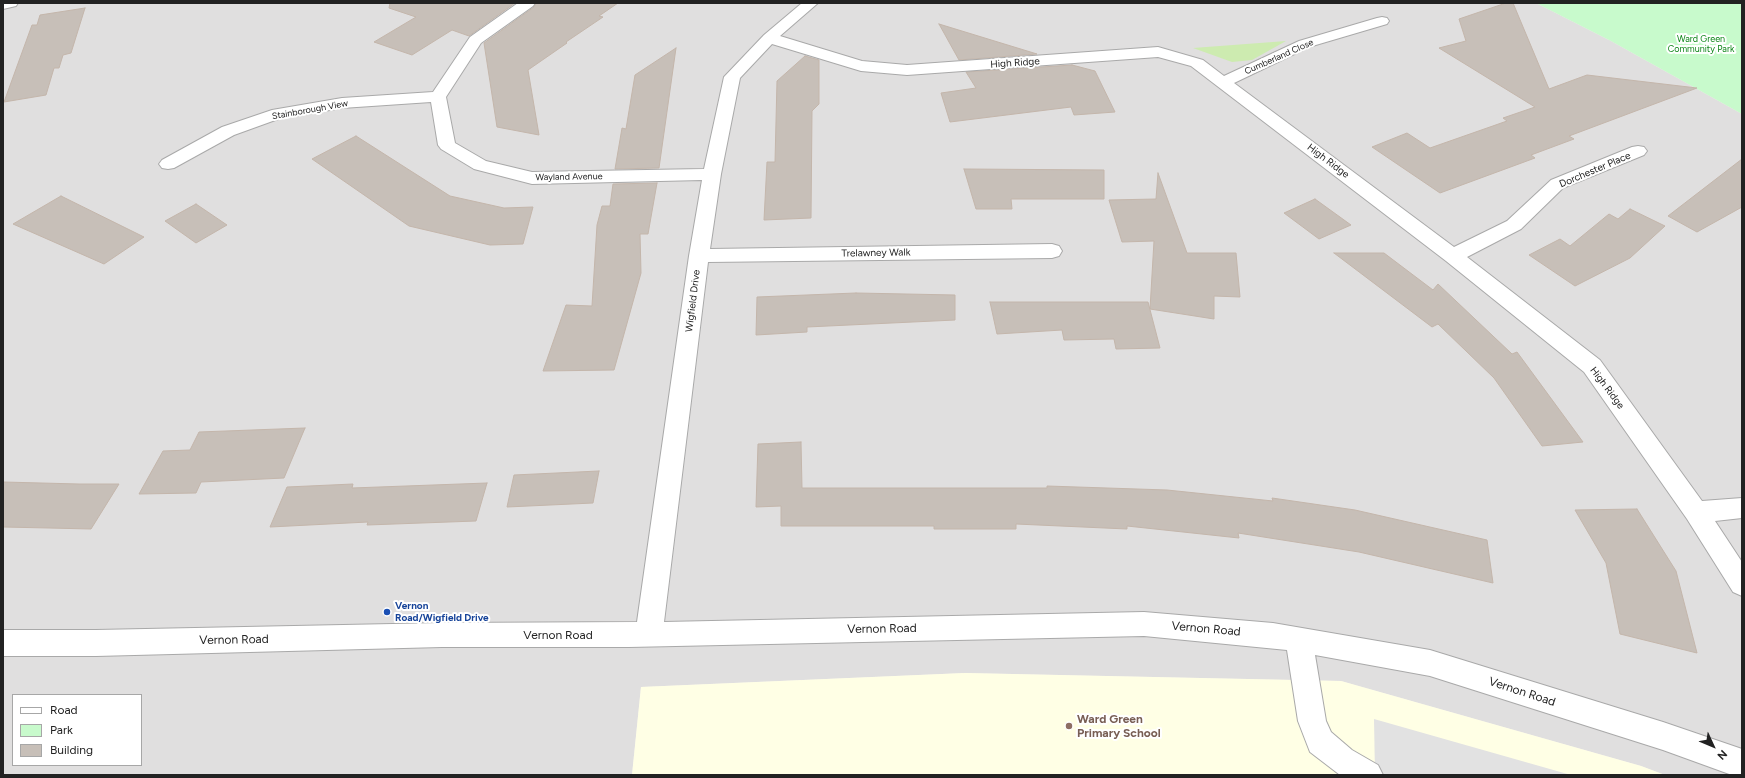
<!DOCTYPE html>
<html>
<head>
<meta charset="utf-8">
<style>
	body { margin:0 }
	#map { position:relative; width:1745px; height:778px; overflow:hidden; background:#f2efe9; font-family:Figtree,sans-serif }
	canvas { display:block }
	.frame { position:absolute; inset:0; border:4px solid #222; pointer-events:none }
	.legend { position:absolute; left:12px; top:694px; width:130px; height:72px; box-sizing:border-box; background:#fff; border:1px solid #a7a7a7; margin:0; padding:5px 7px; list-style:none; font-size:12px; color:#222 }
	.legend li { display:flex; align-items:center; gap:8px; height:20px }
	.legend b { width:20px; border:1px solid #a7a7a7 }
	.north { position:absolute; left:1693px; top:726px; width:40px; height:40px; -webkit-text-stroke:3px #fff; paint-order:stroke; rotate:134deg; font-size:11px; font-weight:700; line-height:16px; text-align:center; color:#222 }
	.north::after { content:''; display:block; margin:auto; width:14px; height:18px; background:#222; clip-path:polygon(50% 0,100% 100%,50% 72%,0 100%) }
</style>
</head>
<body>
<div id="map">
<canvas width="1745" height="778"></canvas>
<div class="frame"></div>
<ul class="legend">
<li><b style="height:5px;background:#fff"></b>Road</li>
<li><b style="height:11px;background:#c8facc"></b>Park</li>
<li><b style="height:11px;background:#c7bfb8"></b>Building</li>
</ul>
<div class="north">N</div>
</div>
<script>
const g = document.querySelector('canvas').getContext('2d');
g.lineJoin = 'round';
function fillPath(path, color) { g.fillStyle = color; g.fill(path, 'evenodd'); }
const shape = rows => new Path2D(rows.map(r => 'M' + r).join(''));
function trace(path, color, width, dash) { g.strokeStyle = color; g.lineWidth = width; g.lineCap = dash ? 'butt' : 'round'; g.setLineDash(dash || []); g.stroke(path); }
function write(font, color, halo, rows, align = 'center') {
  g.font = font + ' Figtree,sans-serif'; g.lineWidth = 4; g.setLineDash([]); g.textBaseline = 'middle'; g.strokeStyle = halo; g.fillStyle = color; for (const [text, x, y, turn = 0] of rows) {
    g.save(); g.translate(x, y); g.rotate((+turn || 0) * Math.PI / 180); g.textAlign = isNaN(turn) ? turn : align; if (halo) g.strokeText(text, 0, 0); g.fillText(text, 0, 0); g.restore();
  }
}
const residential = shape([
	[3,3,1536,3,1611,41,1742,114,1742,775,1665,775,1641,766,1341,681,965,673,641,687,632,775,3,775],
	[13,695,141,695,141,765,13,765]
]);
const education = shape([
	[965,673,1341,681,1641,766,1665,775,632,775,641,687]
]);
const grass = shape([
	[1286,41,1252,60,1232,62,1193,48]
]);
const park = shape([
	[1536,3,1742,3,1742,114,1611,41]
]);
const parking = shape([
	[1374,719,1571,775,1375,775]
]);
const building = shape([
	[390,3,515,3,469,36,452,30,412,55,374,42,416,17,389,8,390,3],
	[536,3,618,3,599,16,603,17,566,42,567,43,528,70,539,135,497,127,484,43,534,7,536,3],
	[1506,3,1513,3,1549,89,1587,75,1697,88,1569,136,1574,139,1531,155,1535,158,1440,193,1372,147,1407,133,1430,148,1507,121,1503,118,1535,107,1439,48,1466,41,1459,19,1506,3],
	[85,8,71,53,63,55,59,68,54,68,46,95,4,102,32,25,37,25,40,15,85,8],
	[939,24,1037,54,959,60,939,24],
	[676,48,659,168,615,169,622,128,626,129,635,75,676,48],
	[805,56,819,60,819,104,812,111,811,218,764,220,767,162,775,162,777,81,805,56],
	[1072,65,1095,71,1115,112,1074,115,1071,107,950,122,941,93,976,88,966,72,1072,65],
	[356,136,450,196,504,208,533,207,523,244,490,245,409,226,312,159,356,136],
	[1742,159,1742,207,1697,232,1668,216,1742,159],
	[964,169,1104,170,1104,199,1011,199,1012,209,976,209,964,169],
	[1158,173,1187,253,1236,253,1240,297,1214,296,1214,319,1150,309,1154,241,1122,242,1109,200,1156,199,1158,173],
	[657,183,648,234,640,234,641,273,614,370,543,371,566,305,592,306,597,225,602,206,610,206,613,184,657,183],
	[61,196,144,237,104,264,13,224,61,196],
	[1315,199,1351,225,1319,239,1284,213,1315,199],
	[196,204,227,225,196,243,165,221,196,204],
	[1630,209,1665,226,1630,258,1575,286,1529,255,1560,239,1570,246,1609,214,1618,219,1630,209],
	[1334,253,1384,253,1433,290,1438,284,1512,354,1517,352,1583,442,1542,446,1494,378,1438,324,1432,327,1334,253],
	[856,293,955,295,955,320,807,327,807,332,756,335,757,297,856,293],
	[990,302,1148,302,1160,348,1116,349,1114,339,1064,340,1062,330,997,334,990,302],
	[305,428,284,478,201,482,196,493,139,494,163,451,190,450,199,432,305,428],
	[801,442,802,488,1047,488,1047,486,1167,490,1273,501,1272,498,1355,510,1487,540,1493,583,1359,552,1238,533,1239,538,1127,526,1127,529,1016,524,1016,529,934,529,934,526,781,526,781,506,756,507,758,444,801,442],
	[599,471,593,503,507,507,514,475,599,471],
	[3,482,79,484,119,484,91,529,49,528,3,527,3,482],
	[487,483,476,521,367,525,368,522,270,527,287,487,353,484,352,488,487,483],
	[1637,509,1676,571,1697,653,1620,634,1606,563,1575,510,1637,509]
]);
const minor = shape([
	[3,3,18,3,16,6,3,9,3,3],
	[518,3,535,3,533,6,481,43,446,97,455,143,486,161,532,172,704,169,724,77,764,35,802,3,818,3,780,36,862,61,907,65,1158,47,1203,60,1224,76,1299,41,1377,18,1382,17,1387,18,1389,21,1387,24,1309,47,1234,83,1454,247,1507,221,1551,180,1632,147,1638,146,1644,147,1647,151,1644,155,1563,188,1521,229,1467,257,1600,360,1702,501,1742,498,1742,518,1715,521,1742,562,1742,596,1733,592,1687,519,1584,372,1446,261,1191,66,1158,57,907,75,861,71,772,44,740,78,721,174,710,249,1052,244,1059,246,1062,251,1059,256,1052,258,708,262,664,622,1144,612,1273,623,1430,650,1663,722,1742,749,1742,775,1732,775,1663,750,1430,676,1315,655,1326,721,1331,732,1352,750,1378,765,1383,775,1340,775,1310,752,1298,721,1287,650,1144,636,629,647,442,647,96,656,3,656,3,630,96,630,442,623,637,622,689,256,702,180,532,184,474,169,441,149,438,145,431,102,342,108,281,118,234,135,174,168,168,169,162,168,159,164,162,160,222,127,272,110,342,98,433,92,470,37,518,3]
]);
const markers = [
	[387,612,4,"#1a4fb4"],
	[1069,726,4,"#8d6e63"]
];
const farParknames = [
	["Ward Green",1701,39],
	["Community Park",1701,49]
];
const farStreetnames = [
	["Cumberland Close",1279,57,-24],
	["Stainborough View",310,110,-10],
	["Wayland Avenue",569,177,-1]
];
const streetNames = [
	["High Ridge",1015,63,-4],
	["High Ridge",1328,161,37],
	["Dorchester Place",1595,170,-23],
	["Trelawney Walk",876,253,-1],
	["Wigfield Drive",693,301,-83],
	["High Ridge",1607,388,53]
];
const transitNames = [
	["Vernon",395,606],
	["Road/Wigfield Drive",395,618]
];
const nearStreetnames = [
	["Vernon Road",882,629,-1],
	["Vernon Road",1206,629,5],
	["Vernon Road",558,635],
	["Vernon Road",234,640,-1],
	["Vernon Road",1522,692,18]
];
const nearEducationnames = [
	["Ward Green",1077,719],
	["Primary School",1077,733]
];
fillPath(residential, '#e0dfdf');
fillPath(education, '#ffffe5');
fillPath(grass, '#cdebb0');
fillPath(park, '#c8facc');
fillPath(parking, '#e2e2e2');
fillPath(building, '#c7bfb8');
trace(building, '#c4b6ab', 1);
trace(minor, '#a9a9a9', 2);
fillPath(minor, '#fff');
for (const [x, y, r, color] of markers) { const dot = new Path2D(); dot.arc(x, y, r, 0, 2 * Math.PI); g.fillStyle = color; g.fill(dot); trace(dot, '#fff', 1.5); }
write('9px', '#0c8416', '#fff', farParknames);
write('9px', '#222', '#fff', farStreetnames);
write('10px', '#222', '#fff', streetNames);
write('bold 10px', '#164399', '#fff', transitNames, 'left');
write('12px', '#222', '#fff', nearStreetnames);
write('bold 12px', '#785e54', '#fff', nearEducationnames, 'left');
</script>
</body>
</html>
